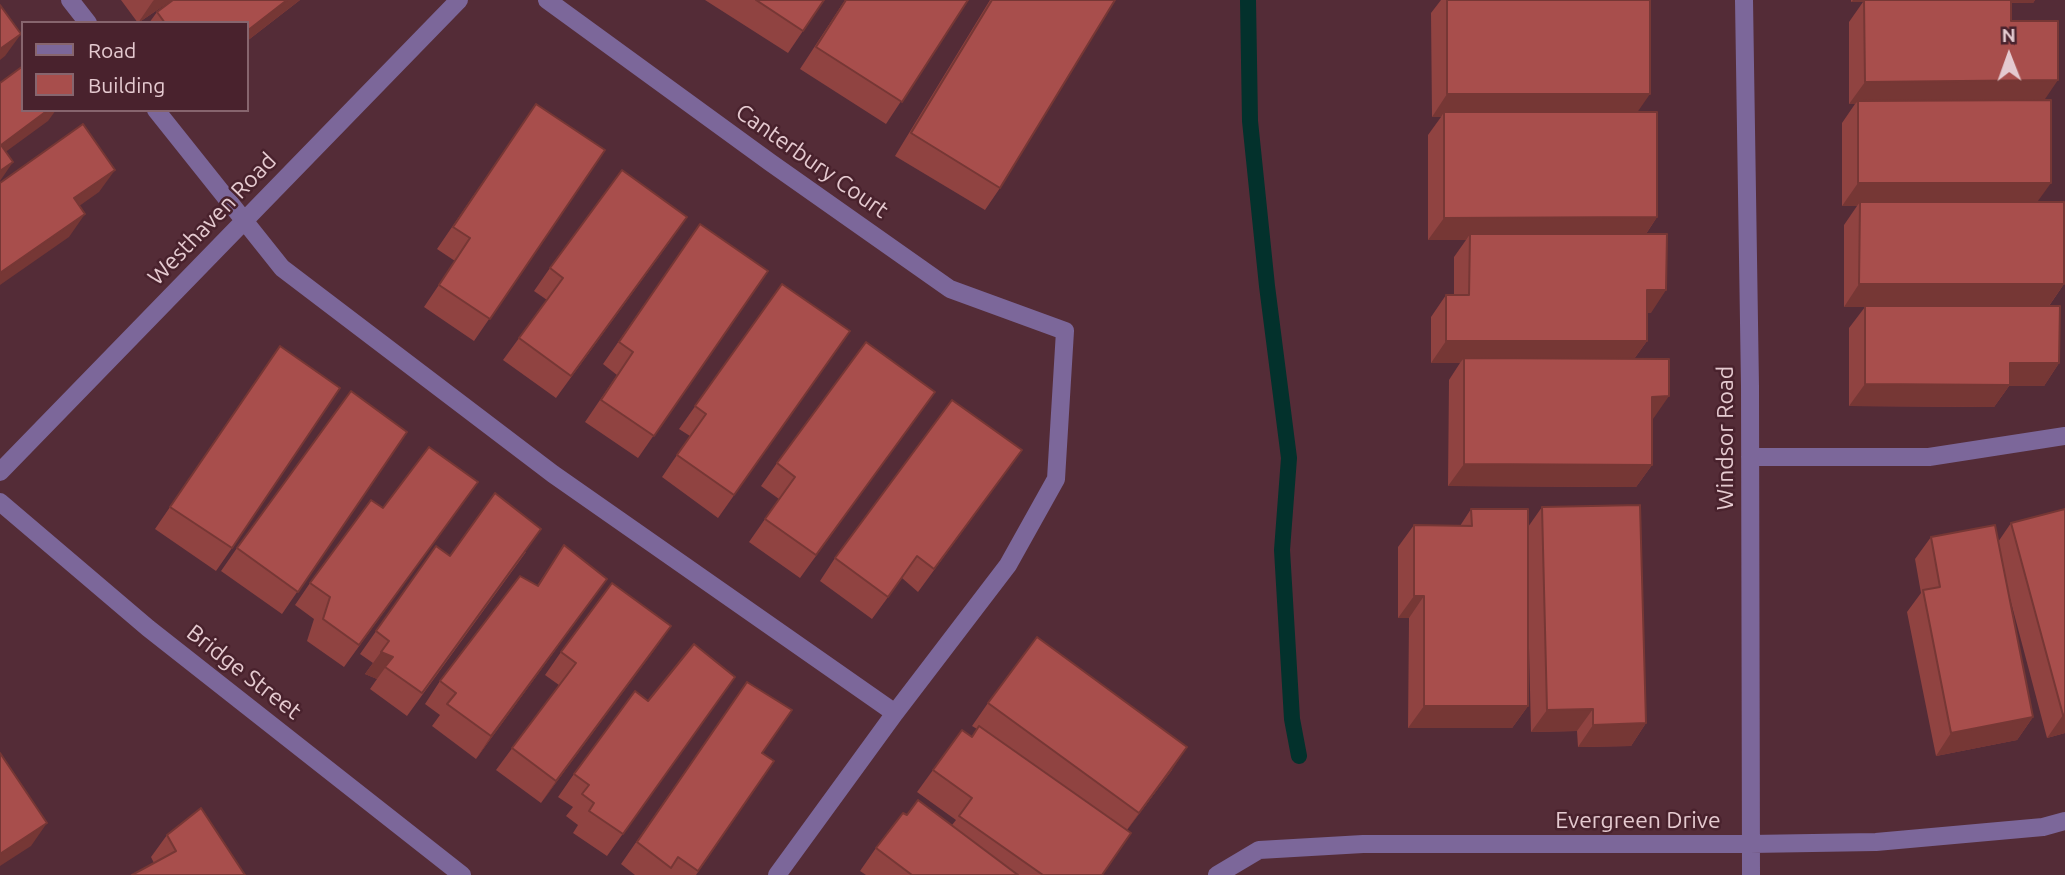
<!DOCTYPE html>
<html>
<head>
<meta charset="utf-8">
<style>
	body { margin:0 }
	#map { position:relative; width:2065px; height:875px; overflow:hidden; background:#542c37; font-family:Ubuntu,sans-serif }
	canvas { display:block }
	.legend { position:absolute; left:21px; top:21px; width:228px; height:91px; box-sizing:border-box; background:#49222d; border:2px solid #87656e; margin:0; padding:9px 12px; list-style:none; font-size:21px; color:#e5cad0 }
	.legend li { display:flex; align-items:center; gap:14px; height:35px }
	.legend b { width:35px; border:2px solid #87656e }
	.north { position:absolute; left:1974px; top:21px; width:70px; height:70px; -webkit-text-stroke:5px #49222d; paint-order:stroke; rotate:359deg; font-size:19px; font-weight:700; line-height:28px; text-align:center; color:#e5cad0 }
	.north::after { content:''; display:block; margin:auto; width:24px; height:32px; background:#e5cad0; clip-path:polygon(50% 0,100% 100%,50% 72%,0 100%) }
</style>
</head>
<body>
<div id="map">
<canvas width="2065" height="875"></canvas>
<ul class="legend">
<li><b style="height:9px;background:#7c679a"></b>Road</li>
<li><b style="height:19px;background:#a84e4c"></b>Building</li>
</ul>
<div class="north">N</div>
</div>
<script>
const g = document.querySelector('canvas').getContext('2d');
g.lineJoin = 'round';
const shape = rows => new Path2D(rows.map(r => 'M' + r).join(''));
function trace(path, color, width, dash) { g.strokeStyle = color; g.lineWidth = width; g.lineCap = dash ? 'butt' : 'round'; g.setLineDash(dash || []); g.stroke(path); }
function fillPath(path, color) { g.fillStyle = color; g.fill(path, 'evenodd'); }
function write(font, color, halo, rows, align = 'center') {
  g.font = font + ' Ubuntu,sans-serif'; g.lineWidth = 5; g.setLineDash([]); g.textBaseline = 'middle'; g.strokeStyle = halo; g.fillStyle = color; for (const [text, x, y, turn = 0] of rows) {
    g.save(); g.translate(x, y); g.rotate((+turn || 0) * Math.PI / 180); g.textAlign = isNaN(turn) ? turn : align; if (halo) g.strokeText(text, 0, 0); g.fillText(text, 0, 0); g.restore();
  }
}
const stream = shape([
	[1248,0,1250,121,1267,286,1289,458,1282,550,1292,719,1299,756]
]);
const minor = shape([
	[70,0,88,23],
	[547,0,771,163,950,289,1065,331,1056,479,1008,565,895,713,777,875],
	[1744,0,1750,386,1751,875],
	[156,110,282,268,553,474,895,713],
	[1750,457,1929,457,2065,436],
	[0,472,459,0],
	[0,502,148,628,462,875],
	[1217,875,1259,850,1363,844,1750,844,1876,842,2043,827,2065,821]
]);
const wall = shape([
	[121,0,172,0,138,23],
	[300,0,247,41,247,23,149,23,157,12],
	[705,0,824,0,788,53],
	[845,0,968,0,886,124,800,69],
	[990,0,1115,0,1000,188,985,210,895,156],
	[1441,0,1650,0,1637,112,1657,217,1646,234,1651,313,1647,313,1647,341,1634,359,1653,419,1652,419,1652,465,1636,487,1448,486,1449,380,1460,363,1431,363,1431,317,1446,295,1454,295,1454,257,1466,240,1428,240,1428,135,1441,117,1432,117,1431,13],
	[1851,0,2035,0,2033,3,2011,3,2011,21,2044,100,2037,202,2064,284,2049,306,2059,363,2044,386,2009,386,1994,407,1849,406,1849,328,1865,307,1844,307,1844,225,1857,206,1842,206,1842,123,1855,104,1849,104,1849,22,1863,2,1851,2],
	[536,104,605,150,474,341,424,307,455,261,437,249],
	[700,224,768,271,638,458,585,422,617,375,603,364],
	[671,240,556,398,503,360,547,300,534,291,550,268],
	[782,284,850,331,718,518,662,477,690,436,679,429],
	[280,346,232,548,216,571,155,529],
	[935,392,800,578,749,542,779,499,761,486,777,463],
	[407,432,282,614,221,571,237,548],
	[1006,472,918,592,902,578,872,619,820,581,835,558],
	[478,482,344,667,307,641,314,619,295,605,310,583,383,508],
	[1542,507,1646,723,1631,746,1578,747,1577,731,1531,732,1528,606,1528,706,1512,728,1408,728,1409,618,1398,618,1398,547,1414,525,1460,526,1471,509,1528,527],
	[2065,509,2065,733,2047,738,2008,591,2033,717,2017,740,1936,756,1907,612,1921,593,1915,559,1931,537,1998,542,2011,523],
	[564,545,591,601,476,759,432,726,440,715,425,704,440,681,537,586],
	[436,546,450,556,526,552,407,716,370,689,377,679,365,674,373,663,360,654],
	[671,626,541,803,496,770,559,685,545,675,561,652],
	[735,677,607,856,573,833,578,825,566,816,573,807,558,797,574,774,648,701],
	[747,682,762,753,774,761,696,875,635,875,621,864],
	[988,703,1172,770,1127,830,1102,875,866,875,860,871,876,848,907,815,952,825,956,820,917,792,962,730,972,737,977,729,972,726],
	[167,835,245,875,154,863,151,857]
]);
const shadedWall = shape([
	[154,0,172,0,138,23,153,1],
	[287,0,300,0,247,41,247,31],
	[1853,0,1864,0,1863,2,1851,2],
	[1864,0,2035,0,2033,3,1864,2],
	[21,34,5,56,0,60,0,49],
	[2058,80,2043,102,1858,101,1855,104,1849,104,1865,82],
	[1447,94,1650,94,1634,117,1444,112,1441,117,1432,117],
	[48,110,56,110,48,121,0,156,1,145],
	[13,162,0,181,0,171],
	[115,170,99,192,58,221,74,198],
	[1858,183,2051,183,2035,205,1860,202,1857,206,1842,206],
	[85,214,69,237,0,285,0,273],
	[1657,217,1642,240,1470,234,1466,240,1428,240,1444,218],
	[1859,284,2064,284,2048,307,1844,307],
	[1647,290,1666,290,1651,313,1631,313],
	[1446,341,1647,341,1631,363,1464,358,1460,363,1431,363],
	[2010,363,2059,363,2044,386,2009,386,1994,407,1849,406,1865,384],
	[1669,396,1653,419,1636,419,1652,397],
	[1464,464,1652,465,1636,487,1448,486],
	[607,579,591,601,476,759,491,736],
	[1414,596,1424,596,1409,618,1398,618],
	[671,626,656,648,541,803,556,781],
	[381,652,393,657,377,679,365,674],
	[1424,706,1528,706,1512,728,1408,728],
	[1593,709,1577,731,1531,732,1547,710],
	[2065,714,2065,733,2047,738,2063,715],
	[2033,717,2017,740,1936,756,1951,733],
	[1646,723,1631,746,1578,747,1593,725],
	[1187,747,1172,770,1123,835],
	[47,823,31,846,0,866,0,854]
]);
const building = shape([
	[173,0,287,0,247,31,247,23,165,23,157,12,173,0],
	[756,0,824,0,803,31,756,0],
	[846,0,968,0,902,102,816,47,846,0],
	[992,0,1115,0,1000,188,911,133,992,0],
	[1447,0,1650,0,1650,94,1447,94,1447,0],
	[1864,0,2011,0,2011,21,2058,21,2058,80,1865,82,1864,0],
	[0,5,21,34,0,49,0,5],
	[23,66,23,110,48,110,1,145,13,162,0,171,0,83,23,66],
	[2051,100,2051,183,1858,183,1858,101,2051,100],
	[536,104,605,150,490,319,439,285,470,238,453,227,536,104],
	[1444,112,1657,112,1657,217,1444,218,1444,112],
	[83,124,115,170,74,198,85,214,0,273,0,183,83,124],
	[622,170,687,217,571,376,519,338,563,278,550,268,622,170],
	[1860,202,2064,202,2064,284,1859,284,1860,202],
	[700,224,768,271,654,436,601,400,633,352,619,342,700,224],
	[1470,234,1667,234,1666,290,1647,290,1647,341,1446,341,1446,295,1469,295,1470,234],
	[782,284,850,331,734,495,677,455,706,414,695,406,782,284],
	[1865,306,2060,306,2059,363,2010,363,2010,385,1865,384,1865,306],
	[866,342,935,392,816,555,765,519,795,477,777,463,866,342],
	[280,346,340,388,232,548,170,507,280,346],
	[1464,358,1669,359,1669,396,1652,397,1652,465,1464,464,1464,358],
	[351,391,407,432,298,592,237,548,351,391],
	[952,400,1022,450,934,569,917,556,888,597,835,558,952,400],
	[429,447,478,482,359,645,323,619,330,597,310,583,371,500,383,508,429,447],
	[495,493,541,529,422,693,385,667,393,657,381,652,389,641,376,631,436,546,450,556,495,493],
	[1640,505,1646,723,1593,725,1593,709,1547,710,1542,507,1640,505],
	[1471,509,1528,509,1528,706,1424,706,1424,596,1414,596,1414,525,1472,526,1471,509],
	[2065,509,2065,714,2063,715,2011,523,2065,509],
	[1995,525,2033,717,1951,733,1923,590,1940,587,1931,537,1995,525],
	[564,545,607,579,491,736,447,704,456,693,440,681,520,576,538,586,564,545],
	[612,583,671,626,556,781,512,748,576,663,561,652,612,583],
	[1037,637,1187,747,1139,813,988,703,1037,637],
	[694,644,735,677,623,834,589,811,594,803,582,794,589,785,574,774,635,691,648,701,694,644],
	[747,682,792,710,762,753,774,761,698,871,678,857,671,868,637,842,747,682],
	[979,726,1131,833,1102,875,1043,875,959,816,972,798,933,770,962,730,972,737,979,726],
	[0,753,47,823,0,854,0,753],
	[918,800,1018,875,912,875,876,848,903,813,907,815,918,800],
	[201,808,245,875,132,875,176,851,167,835,201,808]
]);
const streetNames = [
	["Canterbury Court",812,161,35],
	["Westhaven Road",212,219,-46],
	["Windsor Road",1725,438,-90],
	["Bridge Street",244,672,38],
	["Evergreen Drive",1638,820]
];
trace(stream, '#03312c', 16);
trace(minor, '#7c679a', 18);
fillPath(wall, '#904341');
fillPath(shadedWall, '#763735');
fillPath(building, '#a84e4c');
trace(building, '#763735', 2);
write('23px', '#e5cad0', '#49222d', streetNames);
</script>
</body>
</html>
